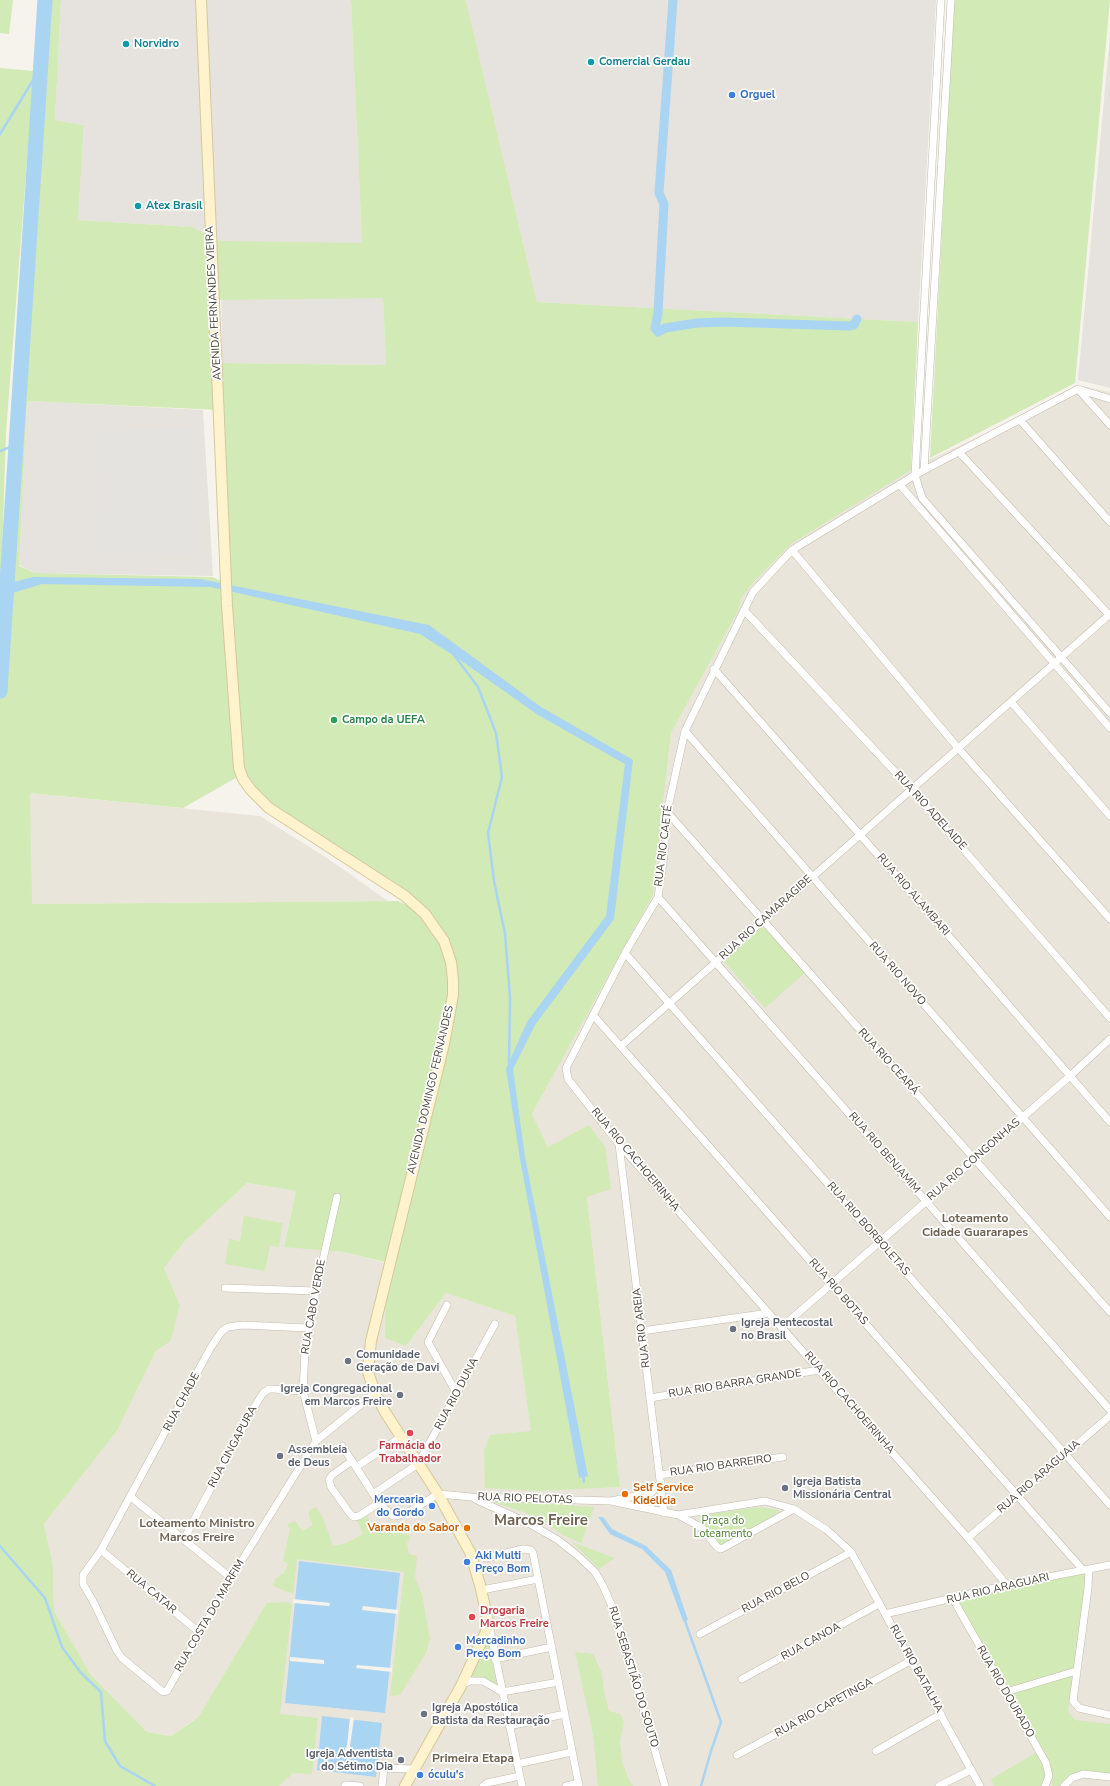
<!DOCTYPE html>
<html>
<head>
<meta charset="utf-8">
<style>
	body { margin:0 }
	canvas { display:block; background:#f6f3ec }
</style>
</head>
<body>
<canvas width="1110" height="1786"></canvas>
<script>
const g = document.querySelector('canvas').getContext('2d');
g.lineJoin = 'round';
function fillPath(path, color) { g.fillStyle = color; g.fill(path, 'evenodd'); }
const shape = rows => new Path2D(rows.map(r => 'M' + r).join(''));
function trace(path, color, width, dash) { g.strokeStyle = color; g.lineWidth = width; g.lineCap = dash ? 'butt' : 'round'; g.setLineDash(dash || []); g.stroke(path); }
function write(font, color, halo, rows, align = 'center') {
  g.font = font + ' "Nunito Sans",sans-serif'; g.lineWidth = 3.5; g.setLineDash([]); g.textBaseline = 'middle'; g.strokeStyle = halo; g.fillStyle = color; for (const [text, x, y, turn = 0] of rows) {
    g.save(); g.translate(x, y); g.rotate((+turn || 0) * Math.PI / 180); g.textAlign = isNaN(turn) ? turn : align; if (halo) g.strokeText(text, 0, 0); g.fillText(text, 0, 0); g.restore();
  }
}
const residential = shape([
	[1077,385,1110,392,1110,1786,120,1786,194,1720,171,1736,147,1732,91,1675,54,1611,53,1565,44,1524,117,1431,156,1351,171,1341,180,1305,164,1268,185,1241,247,1183,296,1191,284,1246,343,1252,386,1263,406,1346,446,1293,515,1316,540,1490,620,1487,587,1197,589,1126,548,1147,532,1114,653,895,671,733,737,613,741,602,740,600,751,585,791,544,920,464,997,428],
	[30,793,260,816,327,858,388,901,31,904]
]);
const industrial = shape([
	[61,0,351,0,362,243,383,298,386,365,222,363,221,241,192,227,78,220,84,125,55,120],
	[466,0,936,0,918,322,537,302],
	[1110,36,1110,388,1078,380],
	[27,401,203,410,213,576,35,573,19,565]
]);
const green = shape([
	[0,0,13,0,9,34,0,33],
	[45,0,61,0,55,120,84,125,78,220,192,227,221,241,362,243,351,0,466,0,537,302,918,322,911,470,791,544,751,585,740,600,741,602,737,613,671,733,653,895,532,1114,548,1147,589,1125,605,1147,611,1189,587,1197,620,1487,540,1491,485,1488,484,1450,490,1435,531,1431,515,1316,446,1293,406,1346,385,1338,386,1278,389,1263,343,1252,284,1247,296,1191,247,1183,185,1241,164,1268,180,1305,171,1341,156,1351,117,1431,44,1524,53,1565,54,1611,91,1675,147,1732,171,1736,198,1718,267,1603,284,1602,292,1604,280,1714,318,1718,312,1774,293,1773,279,1786,0,1786,0,691],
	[383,298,386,365,217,363,214,300],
	[27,401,219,410,226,583,212,577,35,573,19,566],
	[241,775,269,808,423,913,398,901,32,904,30,793,183,808],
	[954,0,1110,0,1075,383,930,458],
	[0,68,34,71,6,432,0,616],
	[763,923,806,972,765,1008,722,959],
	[244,1216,283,1223,279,1247,259,1244,270,1246,265,1271,225,1264,229,1239,240,1241],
	[483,1499,594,1507,581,1543,563,1535,547,1523,521,1511],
	[316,1507,323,1518,333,1546,346,1543,363,1534,357,1520,368,1514,369,1524,411,1536,407,1543,409,1554,417,1556,415,1578,422,1594,430,1639,426,1653,400,1695,390,1696,404,1572,297,1559,293,1594,273,1586,275,1579,284,1573,288,1564,283,1561,290,1530,287,1524,295,1521,302,1531,313,1525,309,1517,309,1511],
	[759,1507,779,1510,779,1512,720,1547,718,1547,701,1523,702,1518,711,1514],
	[572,1542,580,1545,615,1558,599,1569],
	[1089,1569,1076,1671,1006,1692,953,1599],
	[487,1640,488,1641,498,1687,484,1677,473,1677,471,1676],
	[575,1652,593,1654,602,1673,604,1692,609,1711,620,1714,624,1722,620,1741,622,1760,628,1778,633,1786,598,1786,593,1734],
	[1073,1674,1068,1711,1075,1720,1110,1724,1110,1776,1069,1776,1062,1786,1052,1786,1052,1775,1045,1786,994,1786,991,1779,1039,1751,1009,1693]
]);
const parking = shape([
	[191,428,197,547,195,552,189,555,100,554,95,430]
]);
const water = shape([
	[33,577,200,579,429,625,541,707,633,760,614,919,535,1025,513,1069,525,1157,588,1476,579,1478,520,1159,506,1069,527,1022,606,916,625,764,538,715,456,657,420,634,211,587,42,584,6,595,6,584],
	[603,1517,612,1529,646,1546,671,1570,688,1620,683,1621,665,1572,642,1549,610,1534,598,1517],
	[299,1561,400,1573,385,1713,285,1703],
	[322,1716,382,1723,376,1777,317,1770]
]);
const pier = shape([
	[293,1599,330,1603,329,1606,293,1603],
	[363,1606,398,1610,398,1614,362,1610],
	[290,1657,324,1660,324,1664,290,1661],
	[357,1665,392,1668,392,1672,356,1668],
	[350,1717,354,1718,350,1746,351,1748,349,1752,346,1752,345,1748,347,1746]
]);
const stream = shape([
	[0,134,40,69],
	[0,451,15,445],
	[454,655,478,687,496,733,502,777,488,833,494,881,505,934,510,997,509,1063],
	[583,1475,584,1482],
	[0,1546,45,1598,62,1647,81,1673,101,1692,105,1741,120,1766,155,1786],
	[684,1618,721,1722,711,1751,701,1786]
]);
const canal = shape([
	[673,0,659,193,664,204,658,313,655,328,658,332,665,328,697,323,724,322,849,326,854,325,857,319]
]);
const river = shape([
	[0,691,45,0]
]);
const street = shape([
	[941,0,915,475,922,498,1110,713],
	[1078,389,1110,425],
	[1020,420,1110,522],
	[959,452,1110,616],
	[924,470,951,0],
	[900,485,1110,728],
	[792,550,958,748,1110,919],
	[744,610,911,789,1110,1018],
	[714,669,928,912,1110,1122],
	[1011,702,1110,816],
	[685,731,1110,1217],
	[667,812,1110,1312],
	[658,897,1110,1410],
	[625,953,1110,1505],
	[593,1015,1083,1570],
	[621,1046,1110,614],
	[619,1144,664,1513],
	[225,1288,316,1291],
	[447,1305,428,1342,457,1394],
	[782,1327,1070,1076,1110,1039],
	[308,1328,243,1325,228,1327,222,1331,211,1347,101,1550,83,1575,83,1584,93,1601,117,1651,122,1658,163,1692,167,1691,231,1578,316,1441,375,1393],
	[642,1331,769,1313],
	[650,1398,819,1370],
	[316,1441,303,1391,305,1351,316,1291,337,1197],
	[342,1446,352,1461],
	[356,1467,401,1437],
	[660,1475,783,1457],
	[373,1494,418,1464,495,1324],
	[131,1497,231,1578],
	[475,1499,530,1524,558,1540,577,1555,595,1572,603,1586,611,1604,624,1642,665,1786],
	[611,1501,678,1515,765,1501,794,1509,827,1530,851,1552,980,1786],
	[379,1503,359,1516,354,1517,351,1515,331,1487,329,1480,332,1475,352,1461,379,1503,393,1516,396,1516,409,1512,438,1494,472,1497,611,1501,651,1493,661,1482],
	[678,1515,697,1525,703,1529,717,1547,721,1549,794,1509],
	[968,1538,1110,1416],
	[184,1539,250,1414,263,1393,269,1389,273,1389,303,1391],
	[101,1550,200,1633],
	[486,1558,523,1549,531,1550,533,1553,579,1786],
	[1089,1569,1088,1588,1073,1701,1079,1708,1110,1715],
	[1007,1585,968,1538,619,1144,568,1079,566,1068,625,953,658,897,664,855,667,812,685,731,753,592,792,550,915,475,1078,389,1110,399],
	[482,1590,538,1579],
	[953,1599,1046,1763,1049,1776,1045,1786],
	[885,1614,1007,1585,1110,1565],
	[489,1625,522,1786],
	[700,1634,851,1552],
	[495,1659,552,1647],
	[742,1679,879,1604],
	[461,1686,465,1683,471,1681,483,1681,502,1692,559,1682],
	[1006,1692,1076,1671],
	[509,1726,565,1714],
	[876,1751,941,1714],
	[737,1755,912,1660],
	[517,1764,572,1752],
	[345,1786,347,1785,360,1786],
	[382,1786,384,1768,414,1769],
	[483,1786,487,1783,520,1776],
	[566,1786,579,1783],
	[939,1786,971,1770],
	[1064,1786,1072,1778,1083,1774,1110,1777]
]);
const secondary = shape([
	[201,0,227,606,239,768,243,779,251,790,269,808,405,896,425,914,444,941,451,962,453,980,453,995,444,1044,371,1341,368,1372,375,1393,385,1412,438,1494,470,1552,480,1585,489,1625,461,1686,405,1786]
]);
const markers = [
	[126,44,4,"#0f9aa8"],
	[591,62,4,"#0f9aa8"],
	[732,95,4,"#3f7fe0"],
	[138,206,4,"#0f9aa8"],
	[334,720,4,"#2e9e5b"],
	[733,1329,4,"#6b7280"],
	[348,1361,4,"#6b7280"],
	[400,1395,4,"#6b7280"],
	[410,1433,4,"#e0444e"],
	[280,1456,4,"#6b7280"],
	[785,1488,4,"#6b7280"],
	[625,1494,4,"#e8710a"],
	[432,1506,4,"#3f7fe0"],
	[467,1528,4,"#e8710a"],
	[467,1562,4,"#3f7fe0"],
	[472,1617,4,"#e0444e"],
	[458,1647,4,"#3f7fe0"],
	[424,1714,4,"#6b7280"],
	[401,1760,4,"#6b7280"],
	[420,1775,4,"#3f7fe0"]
];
const cultureNames = [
	["Norvidro",134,44],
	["Comercial Gerdau",599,62],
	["Atex Brasil",146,206]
];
const shopNames = [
	["Orguel",740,95],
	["Mercearia",424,1500,"right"],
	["do Gordo",424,1513,"right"],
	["Aki Multi",475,1556],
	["Preço Bom",475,1569],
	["Mercadinho",466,1641],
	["Preço Bom",466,1654],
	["óculu's",428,1775]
];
const streetNames = [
	["AVENIDA FERNANDES VIEIRA",214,303,-93],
	["RUA RIO ADELAIDE",930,811,48],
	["RUA RIO CAETÉ",664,846,-83],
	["RUA RIO ALAMBARI",913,895,49],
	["RUA RIO CAMARAGIBE",766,918,-42],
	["RUA RIO NOVO",897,974,49],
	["RUA RIO CEARÁ",888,1062,48],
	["AVENIDA DOMINGO FERNANDES",431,1090,-77],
	["RUA RIO BENJAMIM",884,1153,49],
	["RUA RIO CACHOEIRINHA",635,1160,50],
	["RUA RIO CONGONHAS",974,1160,-41],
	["RUA RIO BORBOLETAS",868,1229,49],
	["RUA RIO BOTAS",838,1292,49],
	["RUA CABO VERDE",314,1307,-80],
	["RUA RIO AREIA",642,1328,-97],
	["RUA RIO BARRA GRANDE",735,1384,-9],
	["RUA RIO DUNA",457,1394,-62],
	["RUA CHADE",182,1402,-62],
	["RUA RIO CACHOEIRINHA",849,1403,49],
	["RUA CINGAPURA",233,1447,-62],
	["RUA RIO BARREIRO",721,1466,-8],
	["RUA RIO ARAGUAIA",1039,1477,-41],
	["RUA RIO PELOTAS",525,1499,2],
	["RUA RIO ARAGUARI",998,1589,-13],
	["RUA CATAR",151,1592,40],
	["RUA RIO BELO",776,1593,-28],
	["RUA COSTA DO MARFIM",210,1616,-60],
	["RUA CANOA",811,1642,-29],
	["RUA RIO BATALHA",916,1669,61],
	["RUA SEBASTIÃO DO SOUTO",633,1677,73],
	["RUA RIO DOURADO",1005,1692,60],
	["RUA RIO CAPETINGA",824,1708,-29]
];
const leisureNames = [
	["Campo da UEFA",342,720]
];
const worshipNames = [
	["Igreja Pentecostal",741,1323],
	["no Brasil",741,1336],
	["Comunidade",356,1355],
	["Geração de Davi",356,1368],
	["Igreja Congregacional",392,1389,"right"],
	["em Marcos Freire",392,1402,"right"],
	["Assembleia",288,1450],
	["de Deus",288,1463],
	["Igreja Batista",793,1482],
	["Missionária Central",793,1495],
	["Igreja Apostólica",432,1708],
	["Batista da Restauração",432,1721],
	["Igreja Adventista",393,1754,"right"],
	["do Sétimo Dia",393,1767,"right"]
];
const healthNames = [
	["Farmácia do",410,1446],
	["Trabalhador",410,1459],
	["Drogaria",480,1611,"left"],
	["Marcos Freire",480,1624,"left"]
];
const foodNames = [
	["Self Service",633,1488],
	["Kidelicia",633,1501],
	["Varanda do Sabor",459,1528,"right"]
];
const parkNames = [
	["Praça do",723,1521],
	["Loteamento",723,1534]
];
const neighbourhoodNames = [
	["Loteamento",975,1219],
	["Cidade Guararapes",975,1233],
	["Loteamento Ministro",197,1524],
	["Marcos Freire",197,1538],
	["Primeira Etapa",473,1759]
];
const districtNames = [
	["Marcos Freire",541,1521]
];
fillPath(residential, '#eae5da');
fillPath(industrial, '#e6e2dd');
fillPath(green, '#d2eab5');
fillPath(parking, '#e5e3e0');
fillPath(water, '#a9d4f2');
fillPath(pier, '#f6f3ec');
trace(stream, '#a9d4f2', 2.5);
trace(canal, '#a9d4f2', 9);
trace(river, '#a9d4f2', 15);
trace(street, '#c2bbae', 8);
trace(secondary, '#d6c79b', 12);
trace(street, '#fff', 7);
trace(secondary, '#fff3cd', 10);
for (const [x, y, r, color] of markers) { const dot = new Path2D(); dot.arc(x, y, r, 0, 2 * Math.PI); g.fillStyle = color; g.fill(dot); trace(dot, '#fff', 1.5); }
write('bold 11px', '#0d838f', '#fff', cultureNames, 'left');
write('bold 11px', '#366cbe', '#fff', shopNames, 'left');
write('11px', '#4b4439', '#fff', streetNames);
write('bold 11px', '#27864d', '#fff', leisureNames, 'left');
write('bold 11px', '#5b616d', '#fff', worshipNames, 'left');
write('bold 11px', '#be3a42', '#fff', healthNames);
write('bold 11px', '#c56008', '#fff', foodNames, 'left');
write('11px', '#4a7f2a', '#fff', parkNames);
write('bold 12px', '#6e6250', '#fff', neighbourhoodNames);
write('bold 15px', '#6e6250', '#fff', districtNames);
</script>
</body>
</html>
